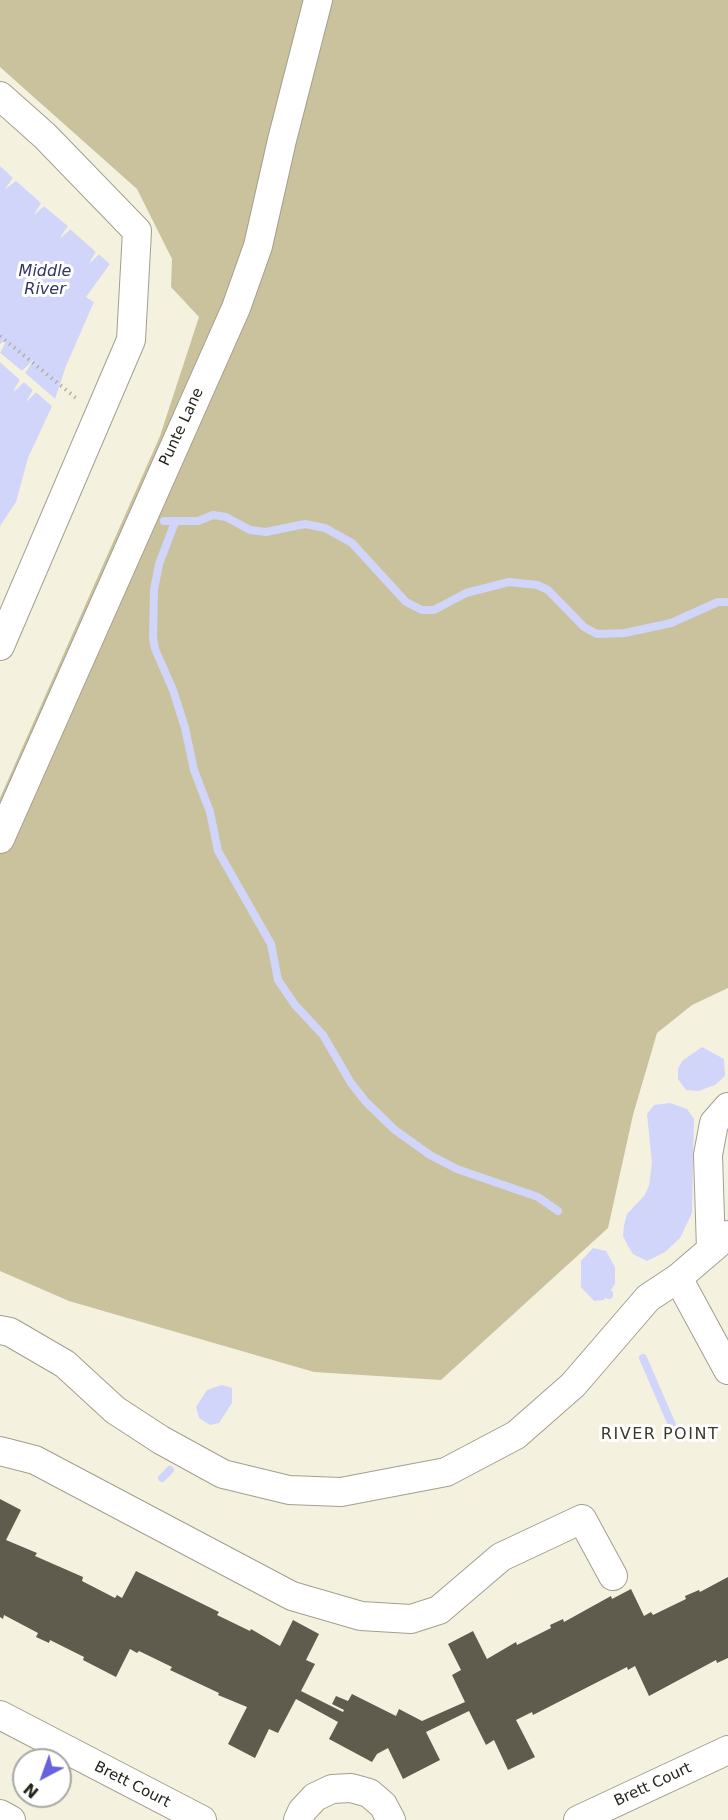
<!DOCTYPE html>
<html>
<head>
<meta charset="utf-8">
<style>
	body { margin:0 }
	#map { position:relative; width:728px; height:1820px; overflow:hidden; background:#f4f1df; font-family:"DejaVu Sans",sans-serif }
	canvas { display:block }
	.north { position:absolute; left:12px; top:1748px; width:60px; height:60px; box-sizing:border-box; background:#fff; border:2px solid #a7a7a4; border-radius:50%; rotate:221deg; font-size:16px; font-weight:700; line-height:24px; text-align:center; color:#24231c }
	.north::after { content:''; display:block; margin:auto; width:21px; height:27px; background:#6662db; clip-path:polygon(50% 0,100% 100%,50% 72%,0 100%) }
</style>
</head>
<body>
<div id="map">
<canvas width="728" height="1820"></canvas>
<div class="north">N</div>
</div>
<script>
const g = document.querySelector('canvas').getContext('2d');
g.lineJoin = 'round';
function fillPath(path, color) { g.fillStyle = color; g.fill(path, 'evenodd'); }
const shape = rows => new Path2D(rows.map(r => 'M' + r).join(''));
function trace(path, color, width, dash) { g.strokeStyle = color; g.lineWidth = width; g.lineCap = dash ? 'butt' : 'round'; g.setLineDash(dash || []); g.stroke(path); }
function write(font, color, halo, rows, align = 'center') {
  g.font = font + ' "DejaVu Sans",sans-serif'; g.lineWidth = 6; g.setLineDash([]); g.textBaseline = 'middle'; g.strokeStyle = halo; g.fillStyle = color; for (const [text, x, y, turn = 0] of rows) {
    g.save(); g.translate(x, y); g.rotate((+turn || 0) * Math.PI / 180); g.textAlign = isNaN(turn) ? turn : align; if (halo) g.strokeText(text, 0, 0); g.fillText(text, 0, 0); g.restore();
  }
}
const forest = shape([
	[0,0,728,0,728,988,692,1005,657,1033,633,1115,608,1228,441,1380,314,1372,69,1301,0,1271,0,798,160,436,199,317,171,287,172,259,137,189,0,67]
]);
const water = shape([
	[0,166,13,178,5,189,16,180,42,203,34,215,44,206,68,226,60,238,70,229,96,252,89,263,99,254,110,264,87,297,94,302,66,366,55,399,25,373,33,360,22,371,0,353,7,339,0,344],
	[0,362,21,380,14,392,24,382,33,390,27,401,36,392,52,406,28,458,16,502,0,526],
	[702,1047,724,1059,725,1076,715,1085,698,1091,686,1090,678,1079,678,1069,682,1061],
	[670,1103,687,1109,694,1119,692,1213,680,1238,665,1252,647,1261,633,1254,628,1246,623,1236,624,1225,627,1214,644,1196,649,1186,652,1163,647,1114,654,1105],
	[593,1248,606,1251,615,1267,615,1284,604,1300,594,1301,581,1287,581,1261],
	[222,1385,232,1388,232,1403,219,1423,210,1425,199,1418,196,1407,207,1390]
]);
const pier = shape([
	[0,163,113,262,91,297,95,300,94,302,86,297,110,264,99,254,89,264,96,252,71,229,60,238,68,226,44,206,34,215,41,203,16,181,5,189,13,178],
	[0,353,22,371,34,360,25,373,55,399,54,402,0,357],
	[0,359,53,403,52,406,36,392,26,402,33,390,24,382,13,391,20,380,0,362]
]);
const stream = shape([
	[164,521,198,521,213,515,226,517,250,530,266,532,305,524,325,528,352,543,406,602,422,610,434,610,466,593,509,582,537,585,548,590,584,627,597,634,625,633,671,623,718,602,728,602],
	[175,522,159,564,154,590,153,637,155,649,173,690,185,728,194,770,210,812,218,851,271,944,278,980,295,1005,323,1035,351,1083,366,1102,395,1130,430,1155,457,1169,538,1197,558,1211],
	[609,1294,609,1295],
	[643,1358,676,1434],
	[162,1478,170,1470]
]);
const building = shape([
	[0,1499,21,1510,6,1540,37,1553,35,1556,83,1577,82,1581,115,1598,117,1595,122,1598,136,1571,219,1612,217,1615,250,1631,251,1629,280,1646,293,1620,319,1634,306,1660,315,1664,301,1691,343,1712,344,1710,332,1704,336,1696,348,1701,352,1694,396,1716,399,1709,422,1721,465,1702,452,1675,461,1670,448,1644,473,1631,487,1659,516,1642,517,1645,551,1628,550,1625,563,1619,564,1622,611,1596,612,1599,631,1589,644,1616,651,1612,653,1615,686,1599,685,1596,699,1590,700,1592,728,1577,728,1658,717,1663,716,1660,649,1696,635,1666,628,1670,627,1667,533,1715,532,1712,516,1720,535,1757,508,1770,494,1740,486,1745,469,1711,426,1732,440,1760,403,1779,388,1748,377,1754,372,1762,329,1739,338,1722,296,1699,278,1733,269,1729,255,1758,228,1744,247,1707,218,1695,219,1693,170,1670,172,1667,139,1651,137,1653,130,1649,116,1677,83,1660,84,1657,50,1640,49,1643,36,1637,38,1633,4,1615,3,1619,0,1617]
]);
const path = shape([
	[0,336,76,398]
]);
const minor = shape([
	[0,96,45,136,137,231,131,340,0,646],
	[0,839,236,308,258,246,282,140,318,0],
	[711,1249,708,1155,714,1123,728,1107],
	[678,1278,728,1370],
	[0,1330,10,1332,65,1364,115,1410,161,1440,223,1474,289,1490,341,1492,446,1472,516,1435,573,1385,648,1298,678,1278,728,1235],
	[0,1451,35,1460,292,1596,361,1616,411,1619,439,1610,501,1557,582,1519,613,1576],
	[0,1715,202,1820],
	[0,1814,11,1820],
	[298,1820,302,1811,315,1797,332,1789,351,1788,369,1793,383,1805,391,1820],
	[578,1820,728,1750]
]);
const streetNames = [
	["Punte Lane",182,427,-65],
	["Brett Court",132,1785,27],
	["Brett Court",653,1785,-25]
];
const waterNames = [
	["Middle",45,272],
	["River",45,290]
];
const neighbourhoodNames = [
	["RIVER POINT",660,1435]
];
fillPath(forest, '#c9c29d');
fillPath(water, '#d1d5fa');
fillPath(pier, '#f4f1df');
trace(stream, '#d1d5fa', 8);
fillPath(building, '#5f5c4d');
trace(minor, '#a39f8f', 30);
trace(path, '#b3b0a2', 4, [1.5, 4.5]);
trace(minor, '#fff', 28);
write('15px', '#24231c', '#fff', streetNames);
write('italic 16px', '#343564', '#fff', waterNames);
g.letterSpacing = '1.5px';
write('16px', '#3b382a', '#fff', neighbourhoodNames);
g.letterSpacing = '0px';
</script>
</body>
</html>
